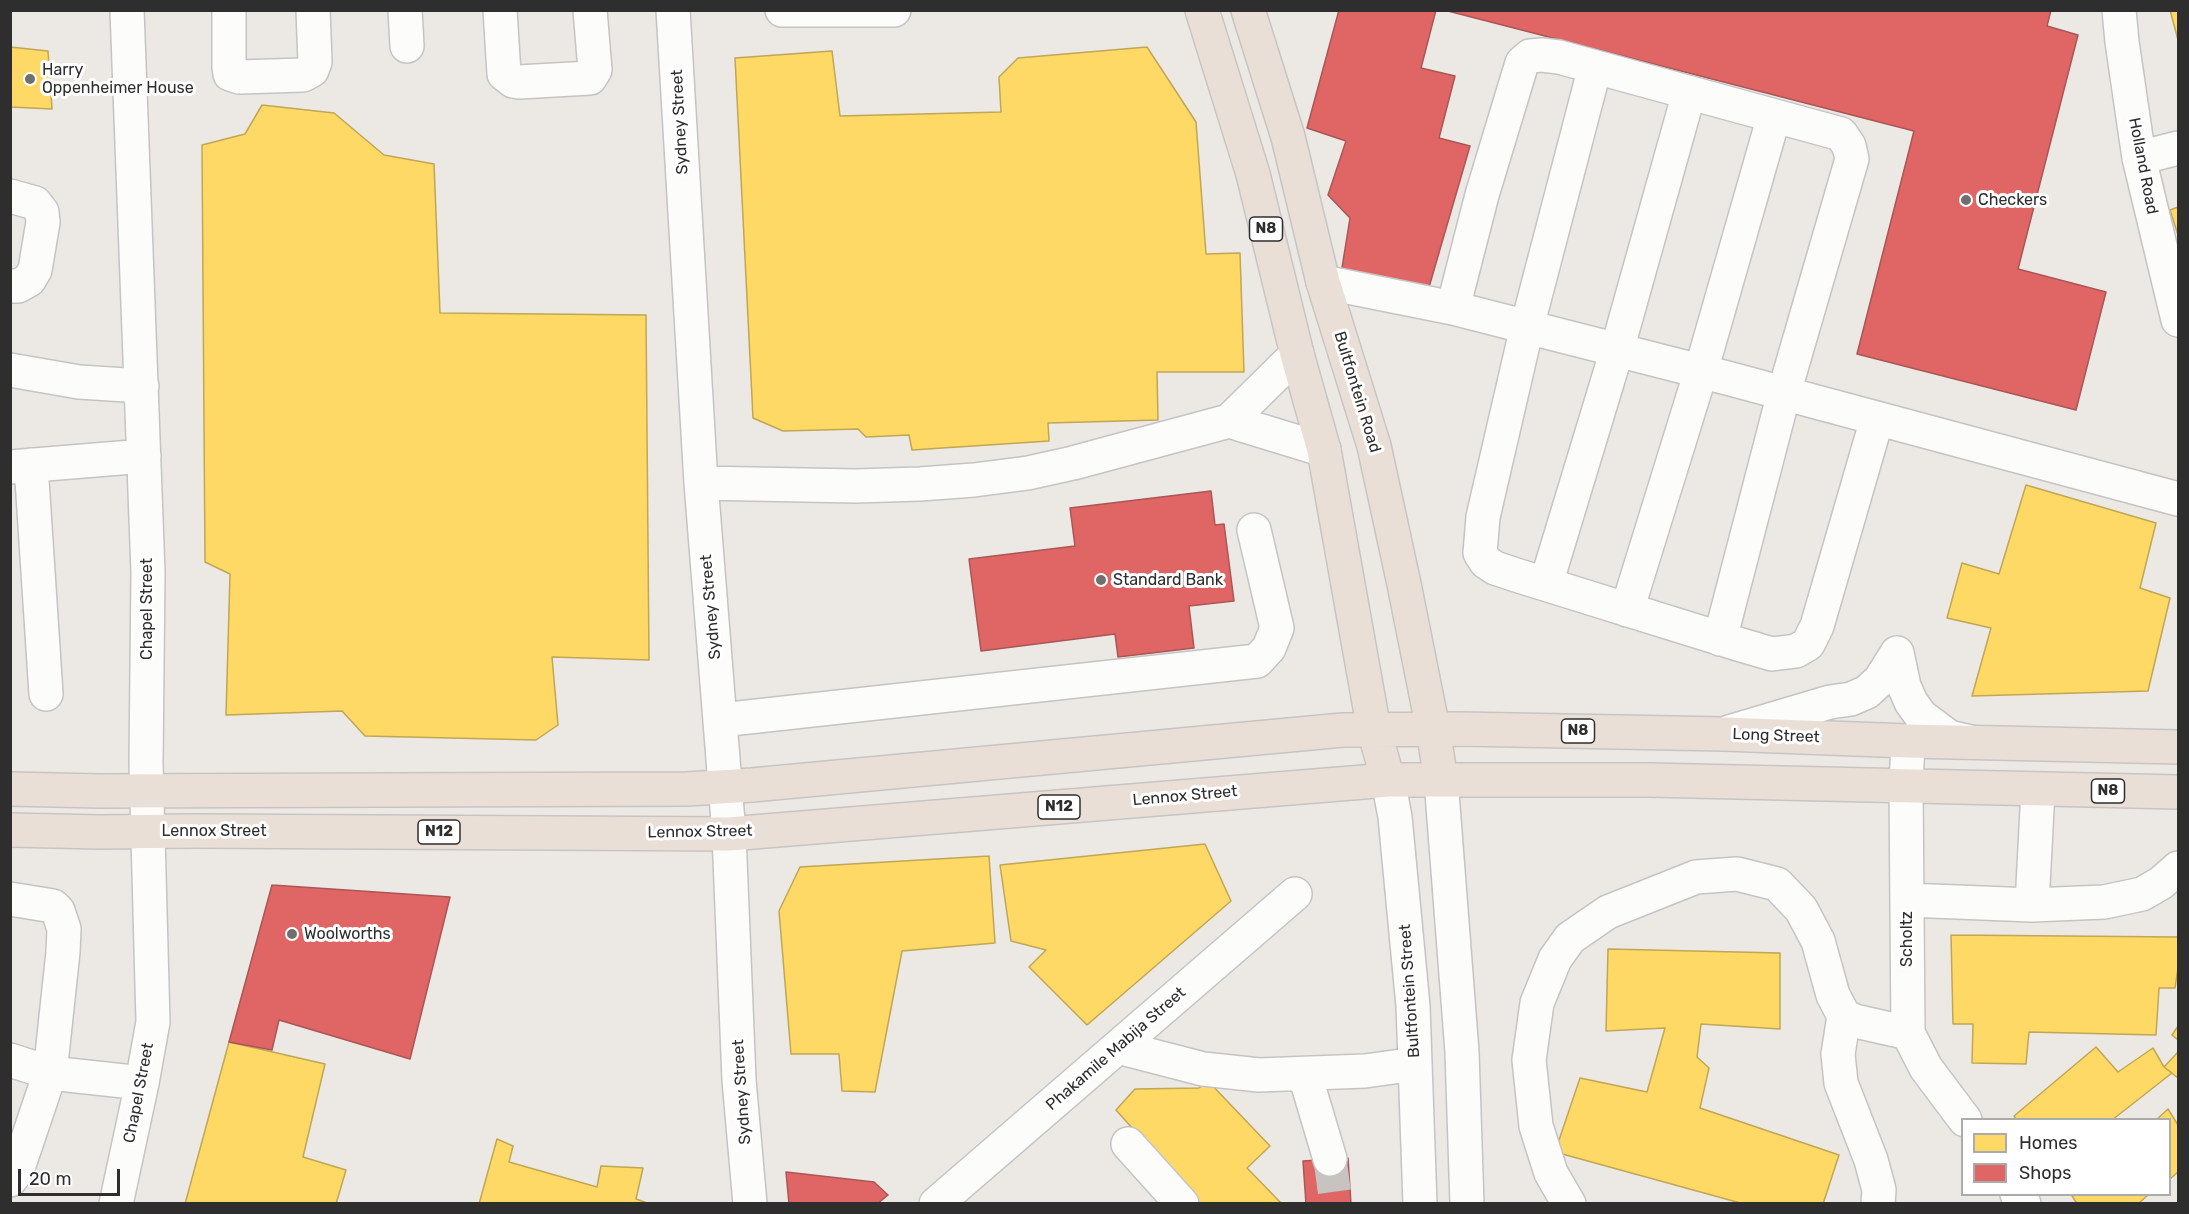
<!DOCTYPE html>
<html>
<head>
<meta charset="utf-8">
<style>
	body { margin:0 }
	#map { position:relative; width:2189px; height:1214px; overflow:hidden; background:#ece8e4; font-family:Rubik,sans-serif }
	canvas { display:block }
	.frame { position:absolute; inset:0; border:12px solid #2e2e2e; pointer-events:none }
	.legend { position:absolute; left:1961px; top:1118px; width:210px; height:78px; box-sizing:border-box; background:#fff; border:2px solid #ababab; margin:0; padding:8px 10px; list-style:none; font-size:18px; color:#2e2e2e }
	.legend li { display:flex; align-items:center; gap:12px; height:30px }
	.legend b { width:30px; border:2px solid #ababab }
	.scale { position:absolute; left:18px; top:1169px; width:102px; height:27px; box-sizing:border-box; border:3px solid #2e2e2e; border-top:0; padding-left:8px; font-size:18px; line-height:21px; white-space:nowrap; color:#2e2e2e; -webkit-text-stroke:4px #fff; paint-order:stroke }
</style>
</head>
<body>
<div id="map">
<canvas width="2189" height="1214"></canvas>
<div class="frame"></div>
<ul class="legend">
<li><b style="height:16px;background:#ffd966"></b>Homes</li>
<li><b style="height:16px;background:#e06666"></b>Shops</li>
</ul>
<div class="scale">20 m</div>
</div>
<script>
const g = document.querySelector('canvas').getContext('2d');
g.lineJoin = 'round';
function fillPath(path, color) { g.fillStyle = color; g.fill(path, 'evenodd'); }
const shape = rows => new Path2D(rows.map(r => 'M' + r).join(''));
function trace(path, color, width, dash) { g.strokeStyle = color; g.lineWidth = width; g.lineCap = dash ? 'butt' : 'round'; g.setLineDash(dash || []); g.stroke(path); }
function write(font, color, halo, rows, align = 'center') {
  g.font = font + ' Rubik,sans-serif'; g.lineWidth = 6; g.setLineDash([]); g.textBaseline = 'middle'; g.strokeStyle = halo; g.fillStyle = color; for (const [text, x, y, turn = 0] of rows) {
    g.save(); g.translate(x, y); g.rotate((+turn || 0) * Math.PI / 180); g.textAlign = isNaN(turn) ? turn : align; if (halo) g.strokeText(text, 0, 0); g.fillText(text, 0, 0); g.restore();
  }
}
const homes = shape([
	[2170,10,2178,10,2178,40,2170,10],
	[10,47,48,51,52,109,10,107,10,47],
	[1147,47,1196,122,1206,254,1240,253,1244,372,1157,372,1158,420,1048,423,1049,441,912,450,909,435,866,437,858,429,783,431,753,418,735,58,832,51,840,116,1001,112,999,77,1018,58,1147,47],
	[262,105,334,113,384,155,434,164,440,313,646,315,649,660,552,657,558,725,536,740,365,736,342,711,226,715,230,574,205,562,202,145,245,134,262,105],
	[2178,207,2178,235,2170,210,2178,207],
	[2026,485,2156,523,2140,588,2170,598,2148,691,1972,696,1991,628,1947,618,1962,563,1999,574,2026,485],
	[1205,844,1231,901,1087,1025,1029,967,1046,950,1011,941,1000,865,1205,844],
	[989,856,995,943,902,951,875,1092,842,1091,839,1054,791,1054,779,911,800,867,989,856],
	[1951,935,2177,937,2178,935,2178,968,2175,988,2159,988,2156,1035,2029,1032,2026,1064,1972,1063,1973,1024,1953,1024,1951,935],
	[1608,949,1780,953,1780,1029,1701,1024,1697,1057,1709,1068,1700,1108,1839,1155,1823,1204,1744,1204,1555,1152,1580,1078,1647,1092,1665,1028,1606,1031,1608,949],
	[2178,1026,2178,1040,2172,1035,2178,1026],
	[229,1042,325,1064,303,1157,346,1170,336,1204,185,1204,229,1042],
	[2096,1047,2118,1072,2153,1048,2164,1067,2172,1073,2112,1120,2017,1120,2014,1116,2096,1047],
	[2178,1052,2178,1078,2164,1067,2178,1052],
	[1208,1081,1270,1146,1247,1168,1282,1204,1200,1204,1116,1110,1135,1089,1199,1088,1208,1081],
	[2168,1109,2178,1125,2178,1172,2170,1179,2170,1120,2156,1120,2168,1109],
	[497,1139,513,1146,509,1162,597,1187,601,1166,643,1168,636,1199,650,1204,479,1204,497,1139],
	[2071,1194,2149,1194,2138,1204,2077,1204,2071,1194]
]);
const shops = shape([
	[1339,10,1436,10,1421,68,1455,76,1439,138,1470,146,1427,294,1341,274,1350,218,1328,195,1346,141,1307,128,1339,10],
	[1444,10,2051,10,2047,26,2078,35,2018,269,2106,292,2076,410,1857,354,1914,131,1444,10],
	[1211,491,1215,525,1224,524,1234,601,1189,606,1194,648,1118,657,1115,634,981,651,969,559,1075,546,1070,508,1211,491],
	[272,885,450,897,410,1059,279,1020,272,1050,229,1042,272,885],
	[1348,1158,1351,1204,1306,1204,1303,1161,1348,1158],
	[786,1172,874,1182,888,1195,877,1204,789,1204,786,1172]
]);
const minorTunnel = shape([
	[1330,1159,1336,1204]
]);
const minor = shape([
	[229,10,229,68,230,74,239,77,303,75,312,70,315,62,313,10],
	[405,10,407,46],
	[500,10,504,74,513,81,519,82,590,78,595,70,590,10],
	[673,10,701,483,729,834,739,1080,750,1204],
	[782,10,894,10],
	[2119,10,2122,42,2139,158,2178,320],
	[1595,67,1527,327,1483,517,1480,553,1486,562,1495,568,1516,575,1738,644,1772,654,1796,651,1808,644,1817,626,1877,419],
	[2139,158,2178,148],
	[10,196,35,203,42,212,43,222,35,270,29,280,18,286,10,286],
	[1323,282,1453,308,1727,378,2178,499],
	[1453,308,1482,195,1522,63,1530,56,1542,55,1559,57,1841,134,1849,146,1852,159,1784,393,1720,639],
	[10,370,79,382,142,386],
	[1229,421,1324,450],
	[31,465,46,694],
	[10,467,144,456],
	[701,483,856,486,920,484,974,480,1028,473,1073,463,1229,421,1297,354],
	[1546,584,1617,350,1689,93],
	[1627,610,1701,371,1774,116],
	[1897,653,1904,686,1911,702,1921,716,1949,737,1971,742],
	[721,720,1257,661,1269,648,1277,628,1254,530],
	[1729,732,1830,702,1851,699,1867,692,1880,680,1897,653],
	[1908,741,1906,787,1908,1033,1926,1068,1965,1120],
	[1388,780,1395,817,1413,1006,1420,1204],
	[1441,780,1462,1052,1467,1204],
	[10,899,53,906,58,911,64,929,63,952,50,1073,17,1171,10,1180],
	[1907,900,2032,905,2104,902,2142,894,2161,883,2178,868],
	[2032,905,2038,790],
	[1844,1016,1838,1054,1841,1083,1871,1160,1879,1190,1878,1204],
	[1118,1047,1203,1069,1259,1075,1365,1071,1415,1064],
	[10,1060,50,1073,142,1083],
	[1305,1075,1330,1159],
	[1128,1144,1182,1204],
	[2017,1194,2024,1204],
	[116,1204,142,1083,153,1022,146,763,148,572,127,10],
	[936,1204,1295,894],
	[1569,1204,1551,1173,1536,1126,1529,1060,1537,1003,1555,959,1570,938,1608,912,1696,877,1737,874,1777,884,1801,909,1818,941,1833,995,1844,1016,1855,1021,1908,1033]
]);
const highway = shape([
	[1202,10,1253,174,1297,354,1324,450,1374,730,1388,780],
	[1248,10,1288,137,1323,282,1374,446,1404,584,1433,729,1441,780],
	[10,789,100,791,687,789,752,785,1343,730,1461,729,1724,734,1908,741,2178,747],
	[10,830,100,832,194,831,729,834,1388,780,1649,780,2178,792]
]);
const markers = [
	[30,79,6,"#706f6e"],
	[1966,200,6,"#706f6e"],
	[1101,580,6,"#706f6e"],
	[292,934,6,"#706f6e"]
];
const shields = [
	[1266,229,33],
	[1578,731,33],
	[2108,791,33],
	[1059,807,42],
	[439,832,42]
];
const shieldNames = [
	["N8",1266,229],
	["N8",1578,731],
	["N8",2108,791],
	["N12",1059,807],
	["N12",439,832]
];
const poiNames = [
	["Harry",42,70],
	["Oppenheimer House",42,88],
	["Checkers",1978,200],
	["Standard Bank",1113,580],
	["Woolworths",304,934]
];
const streetNames = [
	["Sydney Street",680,122,-93],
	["Holland Road",2143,166,79],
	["Bultfontein Road",1357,392,73],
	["Sydney Street",711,607,-95],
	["Chapel Street",147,609,-90],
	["Long Street",1776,736,2],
	["Lennox Street",1185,796,-5],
	["Lennox Street",214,831],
	["Lennox Street",700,832,-1],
	["Scholtz",1907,939,-90],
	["Bultfontein Street",1410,991,-94],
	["Phakamile Mabija Street",1116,1049,-41],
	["Sydney Street",742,1092,-94],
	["Chapel Street",139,1093,-79]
];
fillPath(homes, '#ffd966');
trace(homes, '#c0a655', 1.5);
fillPath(shops, '#e06666');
trace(shops, '#ab5555', 1.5);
trace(minorTunnel, '#c6c3c0', 33, [33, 16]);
trace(minor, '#c5c4c5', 36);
trace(highway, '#c6c5c4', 36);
trace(minor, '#fcfcfb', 33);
trace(highway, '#eadfd6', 33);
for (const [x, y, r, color] of markers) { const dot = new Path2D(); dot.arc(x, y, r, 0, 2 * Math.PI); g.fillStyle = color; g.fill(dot); trace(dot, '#fff', 2); }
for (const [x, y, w] of shields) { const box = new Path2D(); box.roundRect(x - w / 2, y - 12, w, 24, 4.5); g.fillStyle = '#fff'; g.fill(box); trace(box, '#2e2e2e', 1.5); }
write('bold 15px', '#2e2e2e', null, shieldNames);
write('16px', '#2e2e2e', '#fff', poiNames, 'left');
write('16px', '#2e2e2e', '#fff', streetNames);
</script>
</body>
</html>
